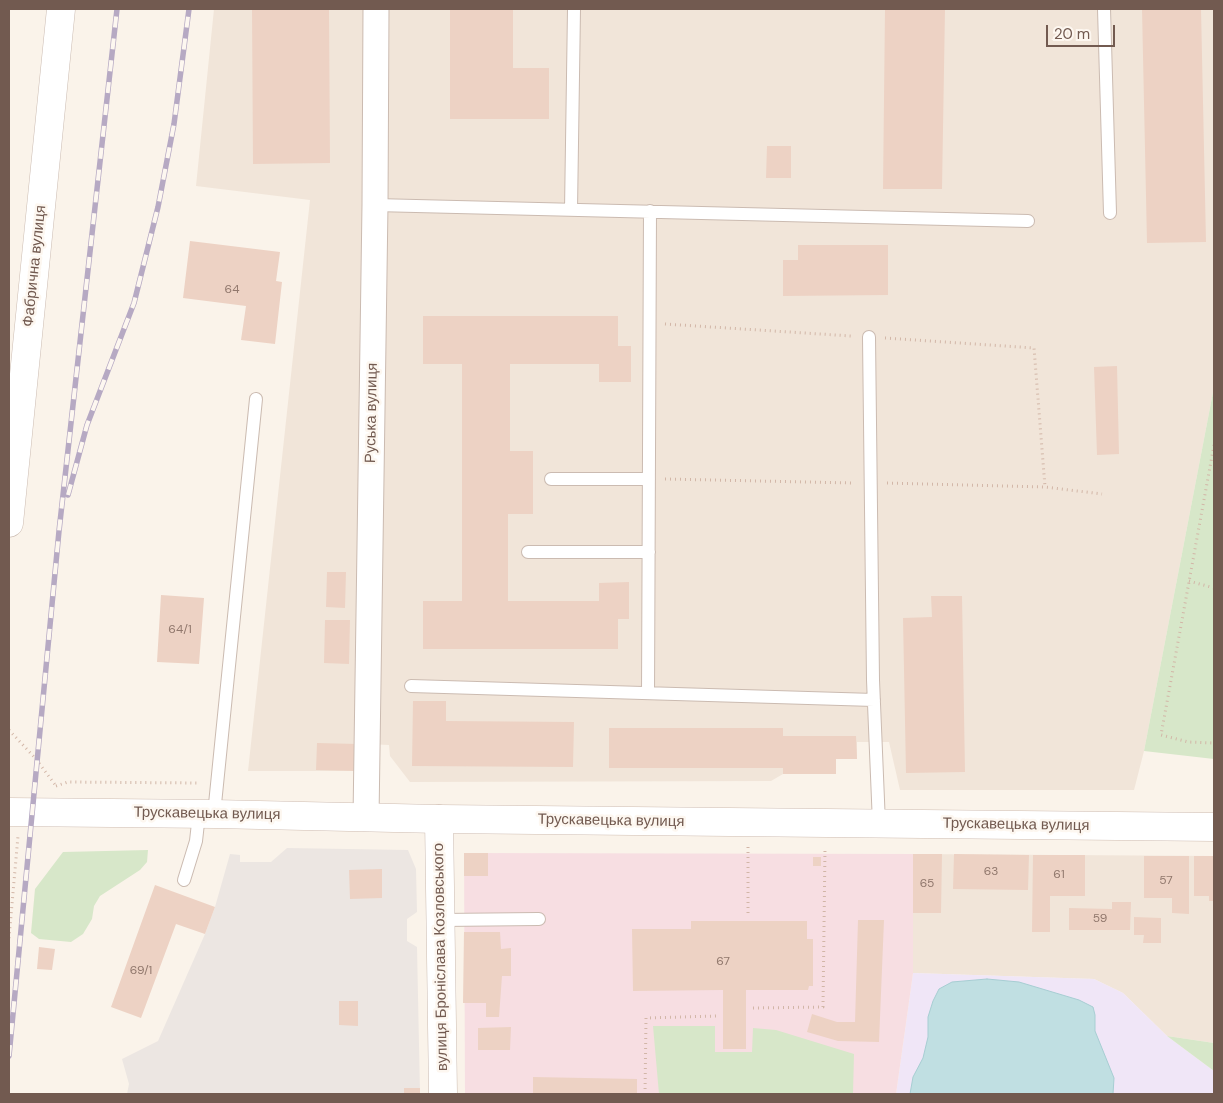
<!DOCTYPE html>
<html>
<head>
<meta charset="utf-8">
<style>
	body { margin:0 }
	#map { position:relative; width:1223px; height:1103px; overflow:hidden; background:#faf3ea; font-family:"DM Sans",sans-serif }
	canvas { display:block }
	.frame { position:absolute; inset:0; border:10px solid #725a50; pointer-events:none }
	.scale { position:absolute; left:1046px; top:25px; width:69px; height:22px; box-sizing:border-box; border:2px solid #725a50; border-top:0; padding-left:6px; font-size:15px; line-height:18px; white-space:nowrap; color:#725a50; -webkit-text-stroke:4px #fdf7f0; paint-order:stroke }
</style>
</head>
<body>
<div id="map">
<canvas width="1223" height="1103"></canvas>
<div class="frame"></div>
<div class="scale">20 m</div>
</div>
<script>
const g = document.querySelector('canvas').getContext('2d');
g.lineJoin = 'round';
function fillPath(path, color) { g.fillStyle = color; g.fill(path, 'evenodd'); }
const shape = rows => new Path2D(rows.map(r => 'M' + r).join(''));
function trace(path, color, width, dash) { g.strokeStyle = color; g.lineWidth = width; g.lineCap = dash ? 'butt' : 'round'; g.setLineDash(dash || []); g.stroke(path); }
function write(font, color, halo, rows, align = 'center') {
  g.font = font + ' "DM Sans",sans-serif'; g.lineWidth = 5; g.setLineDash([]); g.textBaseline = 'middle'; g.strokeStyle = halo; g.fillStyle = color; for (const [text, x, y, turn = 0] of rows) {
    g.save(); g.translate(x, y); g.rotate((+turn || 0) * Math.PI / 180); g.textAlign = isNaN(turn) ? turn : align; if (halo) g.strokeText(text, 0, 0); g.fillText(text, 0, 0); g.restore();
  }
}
const residential = shape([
	[214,9,1214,9,1214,387,1144,751,1134,790,900,790,889,742,857,742,857,759,836,759,836,774,783,774,771,781,410,782,390,756,389,745,367,744,357,771,248,771,310,200,196,186],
	[913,854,1214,856,1214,1043,1167,1036,1123,993,1094,979,913,973]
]);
const industrial = shape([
	[287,848,408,850,416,869,417,912,407,919,407,941,417,947,420,1094,127,1094,129,1084,122,1059,158,1041,205,934,215,907,230,854,240,855,240,862,271,862]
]);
const education = shape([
	[913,973,1094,979,1123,993,1167,1036,1214,1071,1214,1094,896,1094]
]);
const medical = shape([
	[464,853,913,854,913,973,896,1094,465,1094]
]);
const green = shape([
	[1214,387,1214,759,1144,751],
	[148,850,147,862,140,870,100,896,94,906,92,919,83,934,71,942,39,939,31,933,35,889,63,852],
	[653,1026,715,1026,715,1052,752,1052,753,1028,776,1030,854,1054,853,1094,659,1094],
	[1167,1036,1214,1043,1214,1071]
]);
const water = shape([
	[987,979,1019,982,1079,1000,1093,1007,1095,1015,1095,1031,1114,1078,1113,1094,910,1094,913,1077,923,1058,928,1037,928,1017,933,1001,939,989,952,982,987,979]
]);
const building = shape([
	[252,9,329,9,330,163,253,164],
	[450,9,513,9,513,68,549,68,549,119,450,119],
	[885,9,945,9,942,189,883,189],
	[1142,9,1201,9,1206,242,1147,243],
	[767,146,791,146,791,178,766,178],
	[190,241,280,252,276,281,282,282,275,344,241,340,246,306,183,298],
	[798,245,888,245,888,295,783,296,783,260,798,260],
	[423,316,618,316,618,346,631,346,631,382,599,382,599,364,510,364,510,451,533,451,533,514,508,514,508,601,599,601,599,583,629,582,629,619,618,619,618,649,423,649,423,601,462,601,462,364,423,364],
	[1117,366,1119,454,1097,455,1094,367],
	[327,572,346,572,345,608,326,607],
	[161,595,204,598,199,664,157,662],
	[931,596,962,596,965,772,906,773,903,618,932,617],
	[325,620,350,620,349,664,324,663],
	[413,701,446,701,446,721,574,722,573,767,412,766],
	[609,728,783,728,783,736,856,736,857,759,836,759,836,774,783,774,783,768,609,768],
	[317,743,358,744,357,771,316,770],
	[464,853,488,853,488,876,464,876],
	[913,854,942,854,941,913,913,913],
	[954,854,1029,855,1028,890,953,889],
	[1033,855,1085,855,1085,896,1050,896,1050,932,1032,932],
	[1144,856,1189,856,1189,914,1172,913,1172,898,1144,898],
	[1194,856,1214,856,1214,901,1209,901,1209,896,1194,896],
	[813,857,821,857,821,866,813,866],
	[382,869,382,898,350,899,349,870],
	[155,885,215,907,205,934,176,924,141,1018,111,1007],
	[1112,902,1131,902,1130,930,1069,930,1069,908,1112,909],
	[1134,917,1161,918,1161,943,1143,943,1144,935,1134,935],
	[858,920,884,920,879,1042,838,1041,807,1032,812,1014,837,1022,855,1022],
	[691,921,807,921,807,939,813,939,813,986,809,986,808,990,746,990,746,1049,723,1049,723,990,633,991,632,929,691,929],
	[464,932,500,932,501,949,511,948,511,976,502,976,499,1017,486,1017,486,1003,463,1003],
	[39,947,55,949,52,970,37,969],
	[339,1001,358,1001,358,1026,339,1025],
	[511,1027,510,1050,478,1050,478,1028],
	[533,1077,637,1079,637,1094,533,1094],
	[404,1088,420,1088,420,1094,404,1094]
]);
const path = shape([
	[665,324,851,336],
	[885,338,1034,348,1045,487],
	[1214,445,1161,735,1188,742,1214,743],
	[665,479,853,483],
	[887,483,1045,487,1102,494],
	[1189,581,1214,588],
	[9,730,36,759,56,786],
	[56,786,68,782,199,783],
	[748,847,748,916],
	[9,938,18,836],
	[753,1008,823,1007,825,848],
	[645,1094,646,1018,717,1016]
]);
const service = shape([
	[1104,9,1110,213],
	[375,205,1028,221],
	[571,210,574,9],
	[869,337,873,680,879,824],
	[551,479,649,479],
	[528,552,649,552],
	[411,686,874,700],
	[648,693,650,211],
	[214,814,256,399],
	[184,880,196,841,199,814],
	[441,920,539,919]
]);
const minor = shape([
	[366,818,375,205,376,9]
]);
const tertiary = shape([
	[9,523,61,9],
	[439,819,443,1094]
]);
const secondary = shape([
	[9,812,214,814,439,819,1214,827]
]);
const rail = shape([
	[68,495,87,425,134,303,158,207,174,124,189,9],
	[9,1056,59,531,117,9]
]);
const numberNames = [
	["64",232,290],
	["64/1",180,630],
	["63",991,872],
	["61",1059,875],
	["57",1166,881],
	["65",927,884],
	["59",1100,919],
	["67",723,962],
	["69/1",141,971]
];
const streetNames = [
	["Фабрична вулиця",35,266,-84],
	["Руська вулиця",372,413,-89],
	["Трускавецька вулиця",207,814,1],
	["Трускавецька вулиця",611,821,1],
	["Трускавецька вулиця",1016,825,1],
	["вулиця Броніслава Козловського",441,957,-91]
];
fillPath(residential, '#f1e5d9');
fillPath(industrial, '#ece6e2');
fillPath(education, '#f0e6f7');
fillPath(medical, '#f7dee2');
fillPath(green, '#d7e7c9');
fillPath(water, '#c0dfe2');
trace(water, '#a7ced3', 1);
fillPath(building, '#edd2c4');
trace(service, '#cbbbb1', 14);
trace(minor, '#cbbbb1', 27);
trace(tertiary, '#cbbbb1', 29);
trace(secondary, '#cfbdb2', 29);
trace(path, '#d2b6a7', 3, [1, 4]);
trace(service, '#fff', 12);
trace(minor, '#fff', 25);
trace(tertiary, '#fff', 28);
trace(secondary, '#fff', 28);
trace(rail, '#b6a9c3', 5.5);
trace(rail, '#fdf7f0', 4, [11]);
write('12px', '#91786d', null, numberNames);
write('15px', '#725a50', '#fdf7f0', streetNames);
</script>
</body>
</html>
